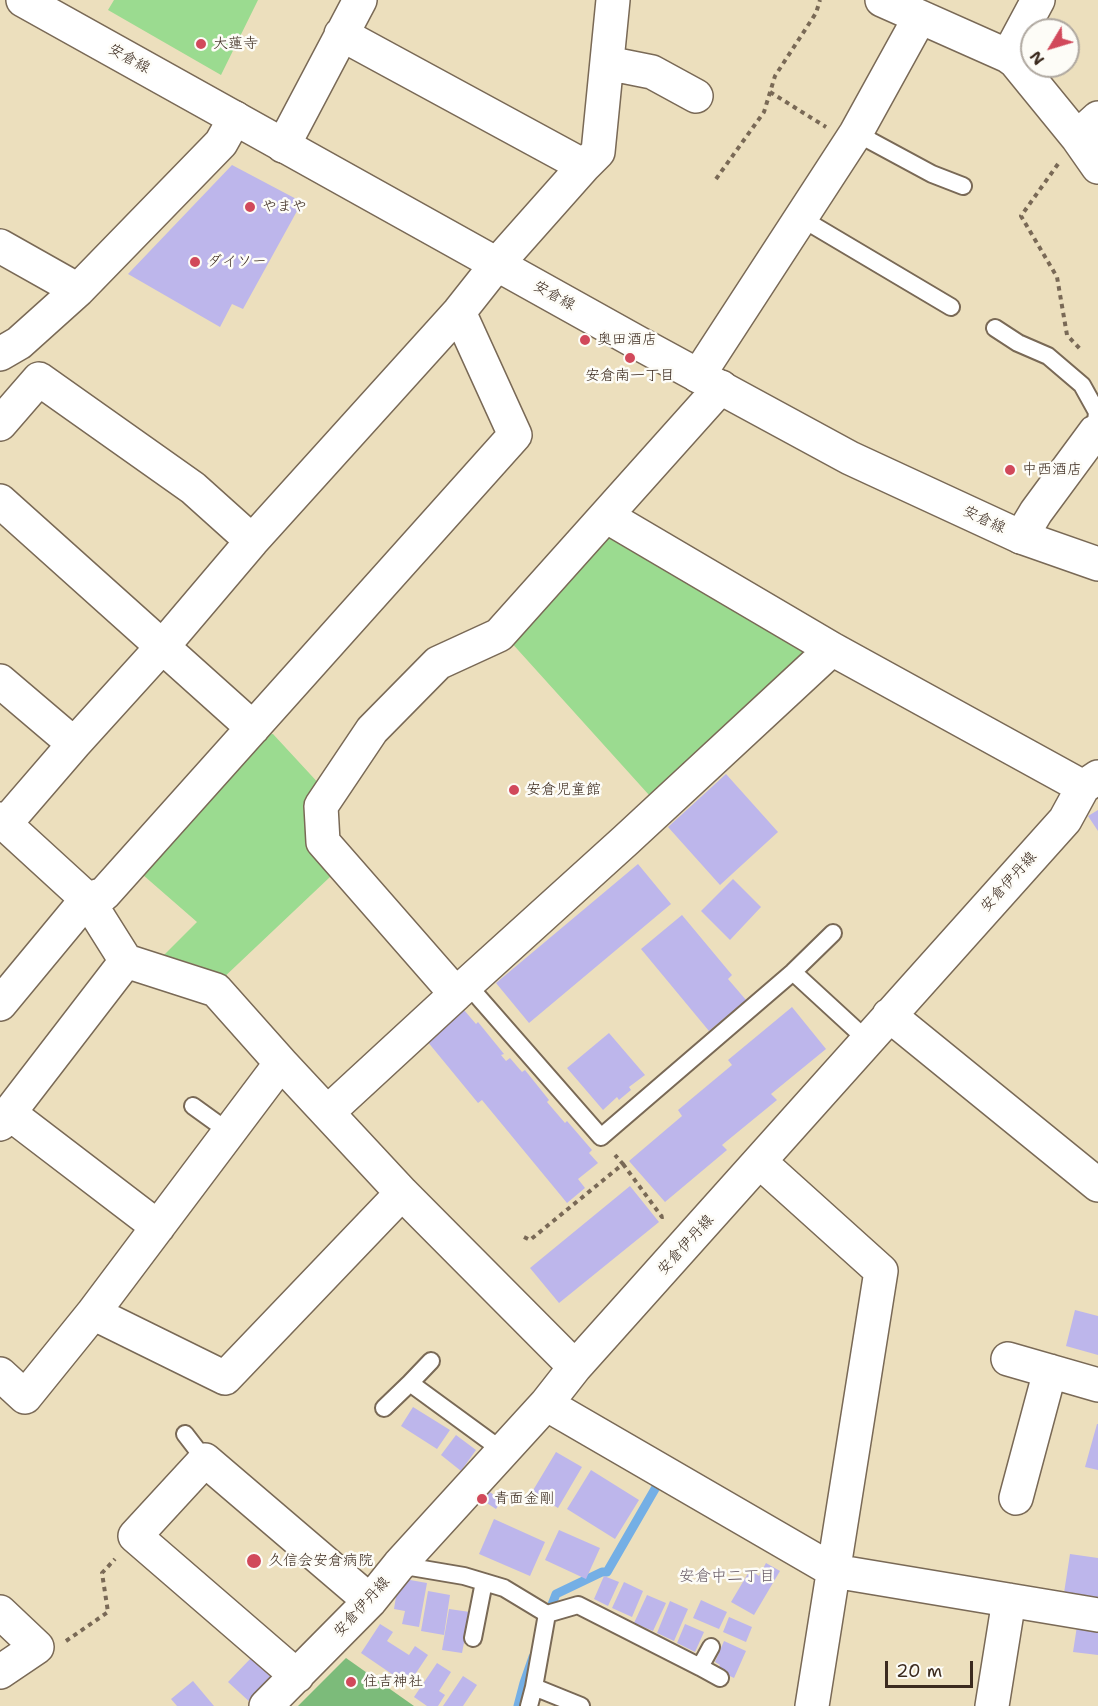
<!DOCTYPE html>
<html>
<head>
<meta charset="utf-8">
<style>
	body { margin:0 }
	#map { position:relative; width:1098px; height:1706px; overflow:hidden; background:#ecdfbd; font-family:"Shantell Sans",sans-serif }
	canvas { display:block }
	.north { position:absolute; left:1020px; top:18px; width:60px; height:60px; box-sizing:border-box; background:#fdfcf7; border:2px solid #afa8a0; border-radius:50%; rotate:232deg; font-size:16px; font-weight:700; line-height:24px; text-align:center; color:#3b2a1e }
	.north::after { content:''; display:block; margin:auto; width:21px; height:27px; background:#d1495b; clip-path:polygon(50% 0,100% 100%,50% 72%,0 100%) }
	.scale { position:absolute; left:885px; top:1661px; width:88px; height:27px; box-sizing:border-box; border:3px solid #3b2a1e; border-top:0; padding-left:8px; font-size:18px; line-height:21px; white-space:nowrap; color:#3b2a1e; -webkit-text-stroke:4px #fdfcf7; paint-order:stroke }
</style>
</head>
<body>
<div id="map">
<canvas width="1098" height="1706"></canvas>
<div class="north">N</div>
<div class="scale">20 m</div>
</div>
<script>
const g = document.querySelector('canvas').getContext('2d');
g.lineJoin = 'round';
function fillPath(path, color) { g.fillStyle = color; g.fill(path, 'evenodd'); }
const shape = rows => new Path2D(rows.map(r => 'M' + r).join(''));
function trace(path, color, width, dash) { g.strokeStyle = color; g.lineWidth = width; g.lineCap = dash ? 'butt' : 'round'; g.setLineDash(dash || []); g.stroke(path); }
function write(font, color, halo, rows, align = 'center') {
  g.font = font + ' "Shantell Sans","Klee One",sans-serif'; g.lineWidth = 5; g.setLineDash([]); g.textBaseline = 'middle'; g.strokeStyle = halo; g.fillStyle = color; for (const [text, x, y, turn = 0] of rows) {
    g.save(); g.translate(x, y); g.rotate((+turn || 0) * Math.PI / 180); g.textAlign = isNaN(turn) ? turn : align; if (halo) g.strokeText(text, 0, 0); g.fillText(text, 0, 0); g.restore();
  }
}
const green = shape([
	[114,0,258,0,221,75,108,10],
	[611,537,801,640,804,653,649,795,509,640,600,539],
	[273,734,322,787,318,843,330,877,220,981,200,966,164,955,197,922,135,868,255,735]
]);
const forest = shape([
	[346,1658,414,1706,298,1706]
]);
const stream = shape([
	[548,1615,556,1594,602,1572,607,1572,659,1482],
	[518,1706,524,1683,533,1657]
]);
const building = shape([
	[232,165,302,202,243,309,232,304,220,327,128,274],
	[726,774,778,832,720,885,668,827],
	[1098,810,1098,831,1088,816],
	[638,864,671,904,529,1023,496,983],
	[733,879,761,907,730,940,701,911],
	[682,915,732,975,728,979,746,1000,709,1031,641,949],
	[792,1007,826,1049,771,1094,777,1100,722,1145,727,1150,665,1202,629,1161,682,1116,678,1110,732,1065,728,1060],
	[464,1010,476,1024,478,1022,504,1054,501,1055,506,1061,510,1058,522,1072,525,1070,549,1100,547,1102,565,1123,567,1121,592,1150,589,1153,598,1163,578,1179,585,1188,567,1203,482,1100,478,1103,427,1041],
	[609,1033,645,1075,629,1087,631,1090,619,1100,617,1097,603,1110,567,1068],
	[630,1186,659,1222,559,1303,530,1268],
	[1075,1310,1098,1316,1098,1355,1066,1346],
	[413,1407,450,1430,437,1449,401,1426],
	[1097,1424,1098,1424,1098,1470,1085,1467],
	[456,1435,476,1450,461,1471,441,1455],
	[556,1452,582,1467,558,1508,532,1492],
	[591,1470,639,1500,615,1539,567,1509],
	[485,1489,502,1500,496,1509,479,1498],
	[494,1519,545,1542,530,1576,479,1554],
	[559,1530,600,1548,586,1579,545,1560],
	[1070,1554,1098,1558,1098,1598,1064,1593],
	[766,1563,780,1571,754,1615,731,1602,750,1570,759,1576],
	[604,1576,619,1582,608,1606,594,1599],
	[399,1578,427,1583,419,1627,402,1624,405,1611,394,1609],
	[624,1582,643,1591,632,1617,612,1608],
	[428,1591,450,1595,444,1635,421,1631],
	[647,1595,666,1603,653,1631,634,1623],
	[701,1600,727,1612,719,1629,693,1618],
	[670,1601,688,1609,674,1641,657,1633],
	[449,1609,470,1612,462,1653,442,1650],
	[729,1617,752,1627,746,1642,723,1632],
	[380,1624,393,1632,387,1641,409,1655,415,1646,428,1655,408,1685,361,1653],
	[685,1624,704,1632,695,1652,677,1643],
	[1077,1626,1098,1629,1098,1655,1073,1652],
	[724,1641,746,1651,734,1678,717,1670,720,1665,715,1662],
	[251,1658,274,1680,252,1704,228,1682],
	[437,1663,451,1672,439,1691,445,1695,438,1706,427,1706,414,1697],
	[463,1676,477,1685,463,1706,443,1706],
	[193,1681,214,1706,177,1706,171,1699]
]);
const path = shape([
	[770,92,826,127],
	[1058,164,1021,216,1057,277,1067,335,1081,350],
	[716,179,764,112,775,76,816,13,820,0],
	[623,1164,662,1217,668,1216],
	[524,1237,530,1240,623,1164,615,1155],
	[66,1641,108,1612,102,1573,115,1559]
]);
const lane = shape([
	[856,133,932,174,963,186],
	[801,218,951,307],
	[995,328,1018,343,1048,356,1082,385,1097,412,1095,432],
	[793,972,867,1040],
	[467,984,601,1137,793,972,833,933],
	[193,1106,229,1132],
	[410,1383,431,1361],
	[384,1408,410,1383,503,1451],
	[185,1434,205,1460],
	[399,1565,464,1576,504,1588,547,1614,578,1605,700,1667,711,1647],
	[547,1614,534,1687,581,1706],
	[473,1638,484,1582],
	[700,1667,720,1678],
	[529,1706,534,1687]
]);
const street = shape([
	[882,0,1008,56,1015,61,1077,137,1098,167],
	[1008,56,1038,0],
	[607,63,652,72,696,96],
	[1077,137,1098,118],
	[283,146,360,0],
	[584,166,598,152,613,0],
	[0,246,78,290],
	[0,354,19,343,78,290,221,143,235,118],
	[698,376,856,133,920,17],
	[721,387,499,635,438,663,372,730,321,806,323,842,456,994,626,840,832,649],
	[0,424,39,379,193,488,252,541],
	[0,501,253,728],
	[606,516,832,649,1083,787],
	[1021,537,1036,512,1095,432,1098,433],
	[0,681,74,744,5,824,0,819],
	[74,744,162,647,252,541,459,312,497,264,584,166,341,34],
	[5,824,87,899,126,961],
	[0,1004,87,899,104,894,515,435,459,312],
	[889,1015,1098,1185],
	[281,1063,402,1193,575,1367],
	[328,1112,456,994],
	[9,1113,126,961,216,990,281,1063,93,1313],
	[0,1124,9,1113,158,1227],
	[760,1162,881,1271,812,1706],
	[1008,1359,1098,1385],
	[0,1374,25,1397,93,1313,225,1378,402,1193],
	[546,1404,834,1571,1098,1615],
	[1016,1498,1050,1371],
	[0,1612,37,1647,0,1672],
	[297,1676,135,1536,205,1460,370,1601],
	[266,1706,370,1601,399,1565,546,1404,575,1367,1065,820,1083,787,1098,777],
	[992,1706,1009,1600]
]);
const secondary = shape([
	[23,0,640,344,850,458,1021,537,1098,564]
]);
const markers = [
	[201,44,6,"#d1495b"],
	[250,207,6,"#d1495b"],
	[195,262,6,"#d1495b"],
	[585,340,6,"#d1495b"],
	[630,358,6,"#d1495b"],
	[1010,470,6,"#d1495b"],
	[514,790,6,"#d1495b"],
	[482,1499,6,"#d1495b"],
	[254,1561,8,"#d1495b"],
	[351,1682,6,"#d1495b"]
];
const poiNames = [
	["大蓮寺",213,44],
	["やまや",262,207],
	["ダイソー",207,262],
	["奥田酒店",597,340],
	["安倉南一丁目",630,376,"center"],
	["中西酒店",1022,470],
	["安倉児童館",526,790],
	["青面金剛",494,1499],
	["久信会安倉病院",268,1561],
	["住吉神社",363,1682]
];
const streetNames = [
	["安倉線",129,59,29],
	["安倉線",554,296,29],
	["安倉線",984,520,25],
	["安倉伊丹線",1009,882,-48],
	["安倉伊丹線",686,1245,-48],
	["安倉伊丹線",362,1607,-48]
];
const neighbourhoodNames = [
	["安倉中二丁目",727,1577]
];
fillPath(green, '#9bdb90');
fillPath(forest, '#7cbb7a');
trace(stream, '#74afe5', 9);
fillPath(building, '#bdb6eb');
trace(lane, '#796956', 20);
trace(street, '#796956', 36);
trace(secondary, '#796956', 36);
trace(path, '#796956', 4, [4.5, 4.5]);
trace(lane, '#fff', 16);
trace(street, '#fff', 33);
trace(secondary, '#fff', 33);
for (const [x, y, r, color] of markers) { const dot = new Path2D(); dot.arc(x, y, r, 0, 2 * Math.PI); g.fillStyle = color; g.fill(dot); trace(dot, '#fdfcf7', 2); }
write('15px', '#3b2a1e', '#fdfcf7', poiNames, 'left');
write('15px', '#3b2a1e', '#fdfcf7', streetNames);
write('16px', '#685b66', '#fdfcf7', neighbourhoodNames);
</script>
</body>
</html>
